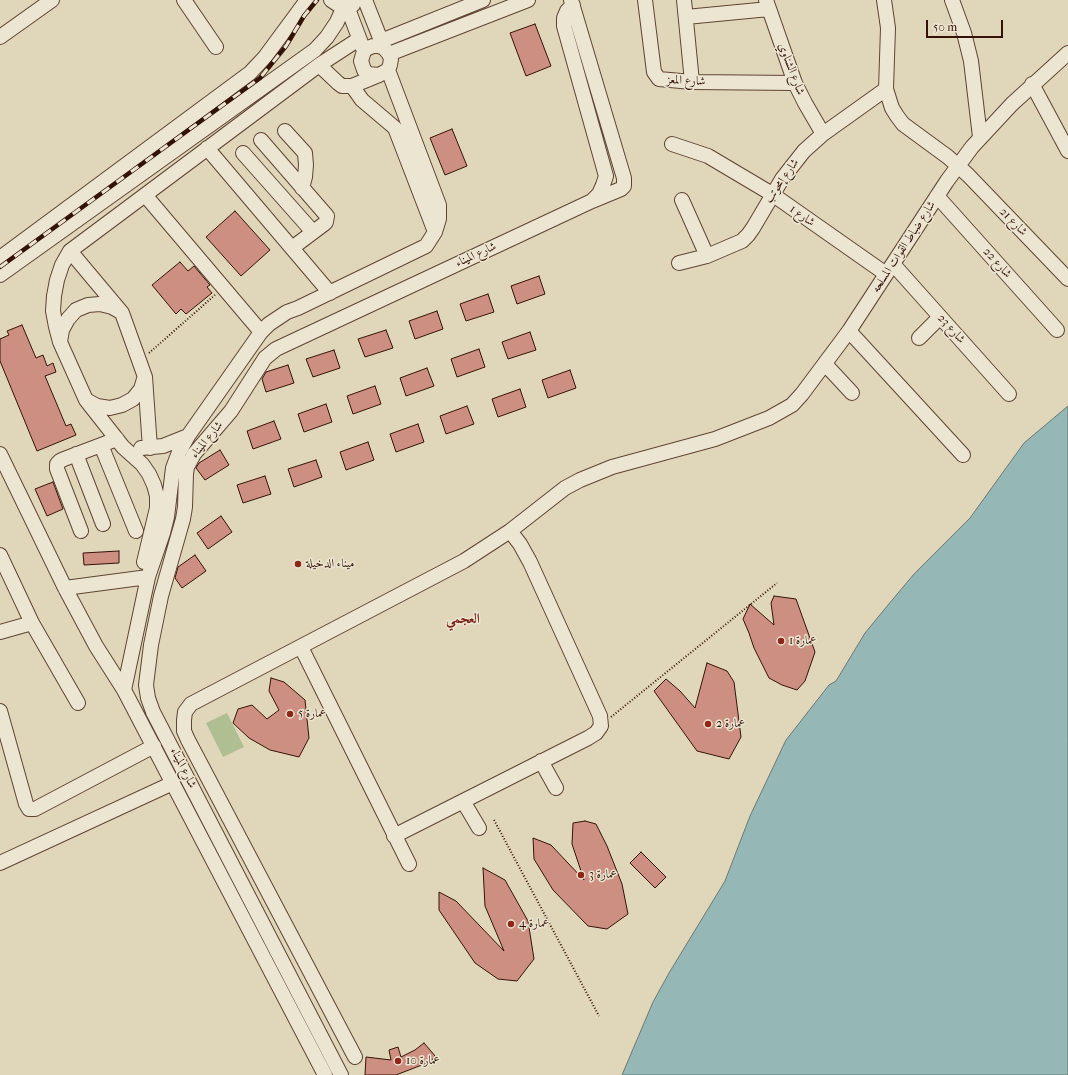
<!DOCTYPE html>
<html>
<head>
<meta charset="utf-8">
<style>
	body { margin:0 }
	#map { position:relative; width:1068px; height:1075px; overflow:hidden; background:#e0d7ba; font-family:"IM FELL French Canon",serif }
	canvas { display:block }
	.scale { position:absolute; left:926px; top:20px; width:77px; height:18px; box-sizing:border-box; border:2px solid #341306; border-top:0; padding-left:5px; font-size:12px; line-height:14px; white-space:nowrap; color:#341306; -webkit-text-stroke:3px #ebe5d2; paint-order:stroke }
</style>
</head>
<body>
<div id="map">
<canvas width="1068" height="1075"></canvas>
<div class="scale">50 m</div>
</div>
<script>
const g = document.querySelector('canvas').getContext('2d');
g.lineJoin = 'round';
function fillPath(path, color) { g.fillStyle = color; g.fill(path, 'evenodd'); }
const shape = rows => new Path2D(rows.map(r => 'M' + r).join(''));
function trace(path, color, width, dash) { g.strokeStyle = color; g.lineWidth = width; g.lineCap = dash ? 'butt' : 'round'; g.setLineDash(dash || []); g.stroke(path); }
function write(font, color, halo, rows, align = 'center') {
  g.font = font + ' "IM FELL French Canon",Amiri,serif'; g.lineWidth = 3; g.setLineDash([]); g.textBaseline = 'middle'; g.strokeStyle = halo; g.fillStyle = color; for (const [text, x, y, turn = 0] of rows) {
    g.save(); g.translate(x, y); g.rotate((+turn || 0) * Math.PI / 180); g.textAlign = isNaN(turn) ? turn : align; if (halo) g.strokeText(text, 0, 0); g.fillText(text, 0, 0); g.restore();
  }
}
const green = shape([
	[227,713,244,747,223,757,206,723]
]);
const water = shape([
	[1068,406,1068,1075,622,1075,653,1002,669,973,725,881,750,816,786,740,829,685,836,681,865,633,888,605,914,574,970,518,1024,443,1068,406]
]);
const building = shape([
	[535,24,551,66,526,76,510,33,535,24],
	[452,129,467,166,445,175,430,138,452,129],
	[235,211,270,250,241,276,206,237,235,211],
	[180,262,188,271,194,266,210,285,207,287,212,293,186,314,181,309,176,314,152,285,180,262],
	[539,276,545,294,517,304,511,286,539,276],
	[488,294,494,312,466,321,460,304,488,294],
	[437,311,443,329,415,339,409,321,437,311],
	[22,325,36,358,43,355,47,366,53,363,56,372,45,376,66,426,71,424,76,435,37,451,0,361,0,339,9,335,7,331,22,325],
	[386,330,393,348,365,357,358,339,386,330],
	[530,332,536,350,508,359,502,342,530,332],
	[479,349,485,367,457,377,451,359,479,349],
	[334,350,340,368,313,377,306,359,334,350],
	[288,365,294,383,266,392,262,379,266,372,288,365],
	[427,368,434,386,406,396,400,378,427,368],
	[570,370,576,388,548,398,542,380,570,370],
	[375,386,381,404,353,414,347,396,375,386],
	[520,389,526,407,498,417,492,399,520,389],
	[326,404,332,422,304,432,298,414,326,404],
	[467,406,474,424,446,434,440,416,467,406],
	[274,421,281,439,253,449,247,431,274,421],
	[418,424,424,442,396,452,390,434,418,424],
	[368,442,374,460,346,470,340,452,368,442],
	[220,450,229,465,205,480,196,468,199,463,220,450],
	[316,460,322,477,294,487,288,469,316,460],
	[265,476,271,494,243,503,237,485,265,476],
	[53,482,63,509,47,516,35,489,53,482],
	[221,516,232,532,208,549,197,533,221,516],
	[119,551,119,563,84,565,83,553,119,551],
	[195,555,206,571,182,588,175,578,178,567,195,555],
	[774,596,796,599,815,652,805,681,797,690,782,685,769,678,754,648,749,633,743,619,750,604,774,625,771,603,774,596],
	[707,663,727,671,734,682,741,737,729,759,697,751,654,691,666,679,680,691,695,708,707,663],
	[271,678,284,682,305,700,309,738,299,757,270,750,249,738,233,723,238,709,252,705,267,719,279,710,269,691,271,678],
	[585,821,596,824,607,846,622,884,628,914,607,929,588,926,553,890,534,859,533,838,551,845,584,880,572,844,573,823,585,821],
	[641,852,666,877,655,888,630,863,641,852],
	[483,868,505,880,528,921,534,959,517,981,498,979,475,963,439,910,439,892,456,901,504,951,485,906,483,868],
	[424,1043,436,1057,427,1063,396,1075,365,1075,366,1057,391,1060,389,1050,398,1047,401,1057,415,1050,424,1043]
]);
const path = shape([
	[149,353,215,295],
	[611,717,777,583],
	[494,820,599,1016]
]);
const minor = shape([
	[184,0,216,47],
	[331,0,337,4,344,6,353,5],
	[365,0,384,48],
	[645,0,654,72,659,79,692,82,795,83],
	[684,0,692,82],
	[766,0,795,83,805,103,823,134],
	[884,0,888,28,886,89,892,108,897,116,903,124,948,157,968,175,1068,279],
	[952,0,964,33,971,61,980,137],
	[573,5,567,11,564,18,564,26,606,176,603,185,599,194,592,201],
	[347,6,364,51,361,61,364,70,368,74,379,75,388,70,390,65,391,59,389,54,384,48,379,46,373,46,368,48,364,51],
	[686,17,769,9],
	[0,37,52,0],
	[381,41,483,0],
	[389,54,528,0],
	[319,65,338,83,342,86,352,86,379,75],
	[1032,84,1068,151],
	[352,86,362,100,395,128,435,232],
	[285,131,305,153,306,165,305,177,302,188],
	[261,140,327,216,326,222,324,224,292,248],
	[672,144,708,156,772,194,886,274],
	[207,148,330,293],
	[243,153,313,232],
	[145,195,261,332],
	[937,196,1057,330],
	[682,200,707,256],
	[70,251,122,313,145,377,150,448],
	[0,258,250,73,265,57,307,0],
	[679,263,707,256,742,241,748,235,753,228,782,179,804,151,823,134,886,89],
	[893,264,1009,394],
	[0,275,315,50,327,37,337,22,344,6],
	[849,331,963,455],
	[919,338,940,317],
	[60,342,62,330,68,319,76,310,88,305,100,304,112,307,119,311],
	[825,364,852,393],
	[86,400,97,406,110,408,122,405,133,399,141,389,144,379],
	[101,445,136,531],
	[141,448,163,446,188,436],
	[0,454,65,588,96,646,124,690,325,1075],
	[76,454,103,524],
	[81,531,57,469,57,464,60,461,64,459,117,439],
	[0,555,32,623,78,703],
	[144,562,157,508,157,496,154,485,149,474,142,464,123,447,86,400,60,342,56,327,53,311,54,296,57,280,62,265,70,251,145,195,319,65,359,39],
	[65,588,148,577],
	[0,632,32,623],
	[301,647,409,864],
	[124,690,148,577,163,533,167,517,173,468,179,452,188,436,261,332,269,324,287,312,298,308,426,246,435,232,439,219,439,205,388,70],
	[0,711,26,804,29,809,35,809,154,746],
	[541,761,556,788],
	[463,801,479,828],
	[394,836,588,738,596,733,601,726,600,716,530,562,520,544,510,531],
	[0,863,173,783],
	[355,1057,188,740,184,731,184,720,185,712,191,704,464,561,510,531,565,488,580,480,612,467,715,439,769,418,792,405,802,394,849,331,947,181,972,147,1012,104,1068,53],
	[341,1075,153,712,148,698,146,685,151,645,161,596,183,519,185,507,186,474,187,467,194,454,231,411,265,358,276,349,592,201,621,189,624,186,624,178,571,0]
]);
const rail = shape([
	[0,267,260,78,286,46,304,16,317,0]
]);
const markers = [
	[298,564,4,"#8f2418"],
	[781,641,4,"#8f2418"],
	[290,714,4,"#8f2418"],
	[708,724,4,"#8f2418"],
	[581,875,4,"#8f2418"],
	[511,924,4,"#8f2418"],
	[398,1061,4,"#8f2418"]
];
const streetNames = [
	["شارع الشناوي",791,69,69],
	["شارع المعز",686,81,3],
	["شارع إمحوتب",782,181,-55],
	["شارع 1",802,216,35],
	["شارع 21",1013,222,46],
	["شارع ضباط القوات المسلحه",904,247,-57],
	["شارع الميناء",476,255,-25],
	["شارع 22",997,263,48],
	["شارع 23",951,329,48],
	["شارع الميناء",207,440,-51],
	["شارع الميناء",183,768,63]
];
const poiNames = [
	["ميناء الدخيلة",306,564],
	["عمارة 1",789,641],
	["عمارة 5",298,714],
	["عمارة 2",716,724],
	["عمارة 3",589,875],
	["عمارة 4",519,924],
	["عمارة 10",406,1061]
];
const quarterNames = [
	["العجمي",463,620]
];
fillPath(green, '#afbf92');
fillPath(water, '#95b8b6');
trace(water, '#6e7670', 1);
fillPath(building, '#cd8f82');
trace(building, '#341306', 1);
trace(minor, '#5f4433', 16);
trace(path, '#341306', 2, [1, 2]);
trace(minor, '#ebe5d2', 14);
trace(rail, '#341306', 4.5);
trace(rail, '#ebe5d2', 3, [9]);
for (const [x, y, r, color] of markers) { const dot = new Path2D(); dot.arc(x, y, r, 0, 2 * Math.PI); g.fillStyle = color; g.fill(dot); trace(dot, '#ebe5d2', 1.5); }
write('12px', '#341306', '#ebe5d2', streetNames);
write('12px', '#341306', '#ebe5d2', poiNames, 'left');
write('bold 14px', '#7a1f14', '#ebe5d2', quarterNames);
</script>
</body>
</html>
